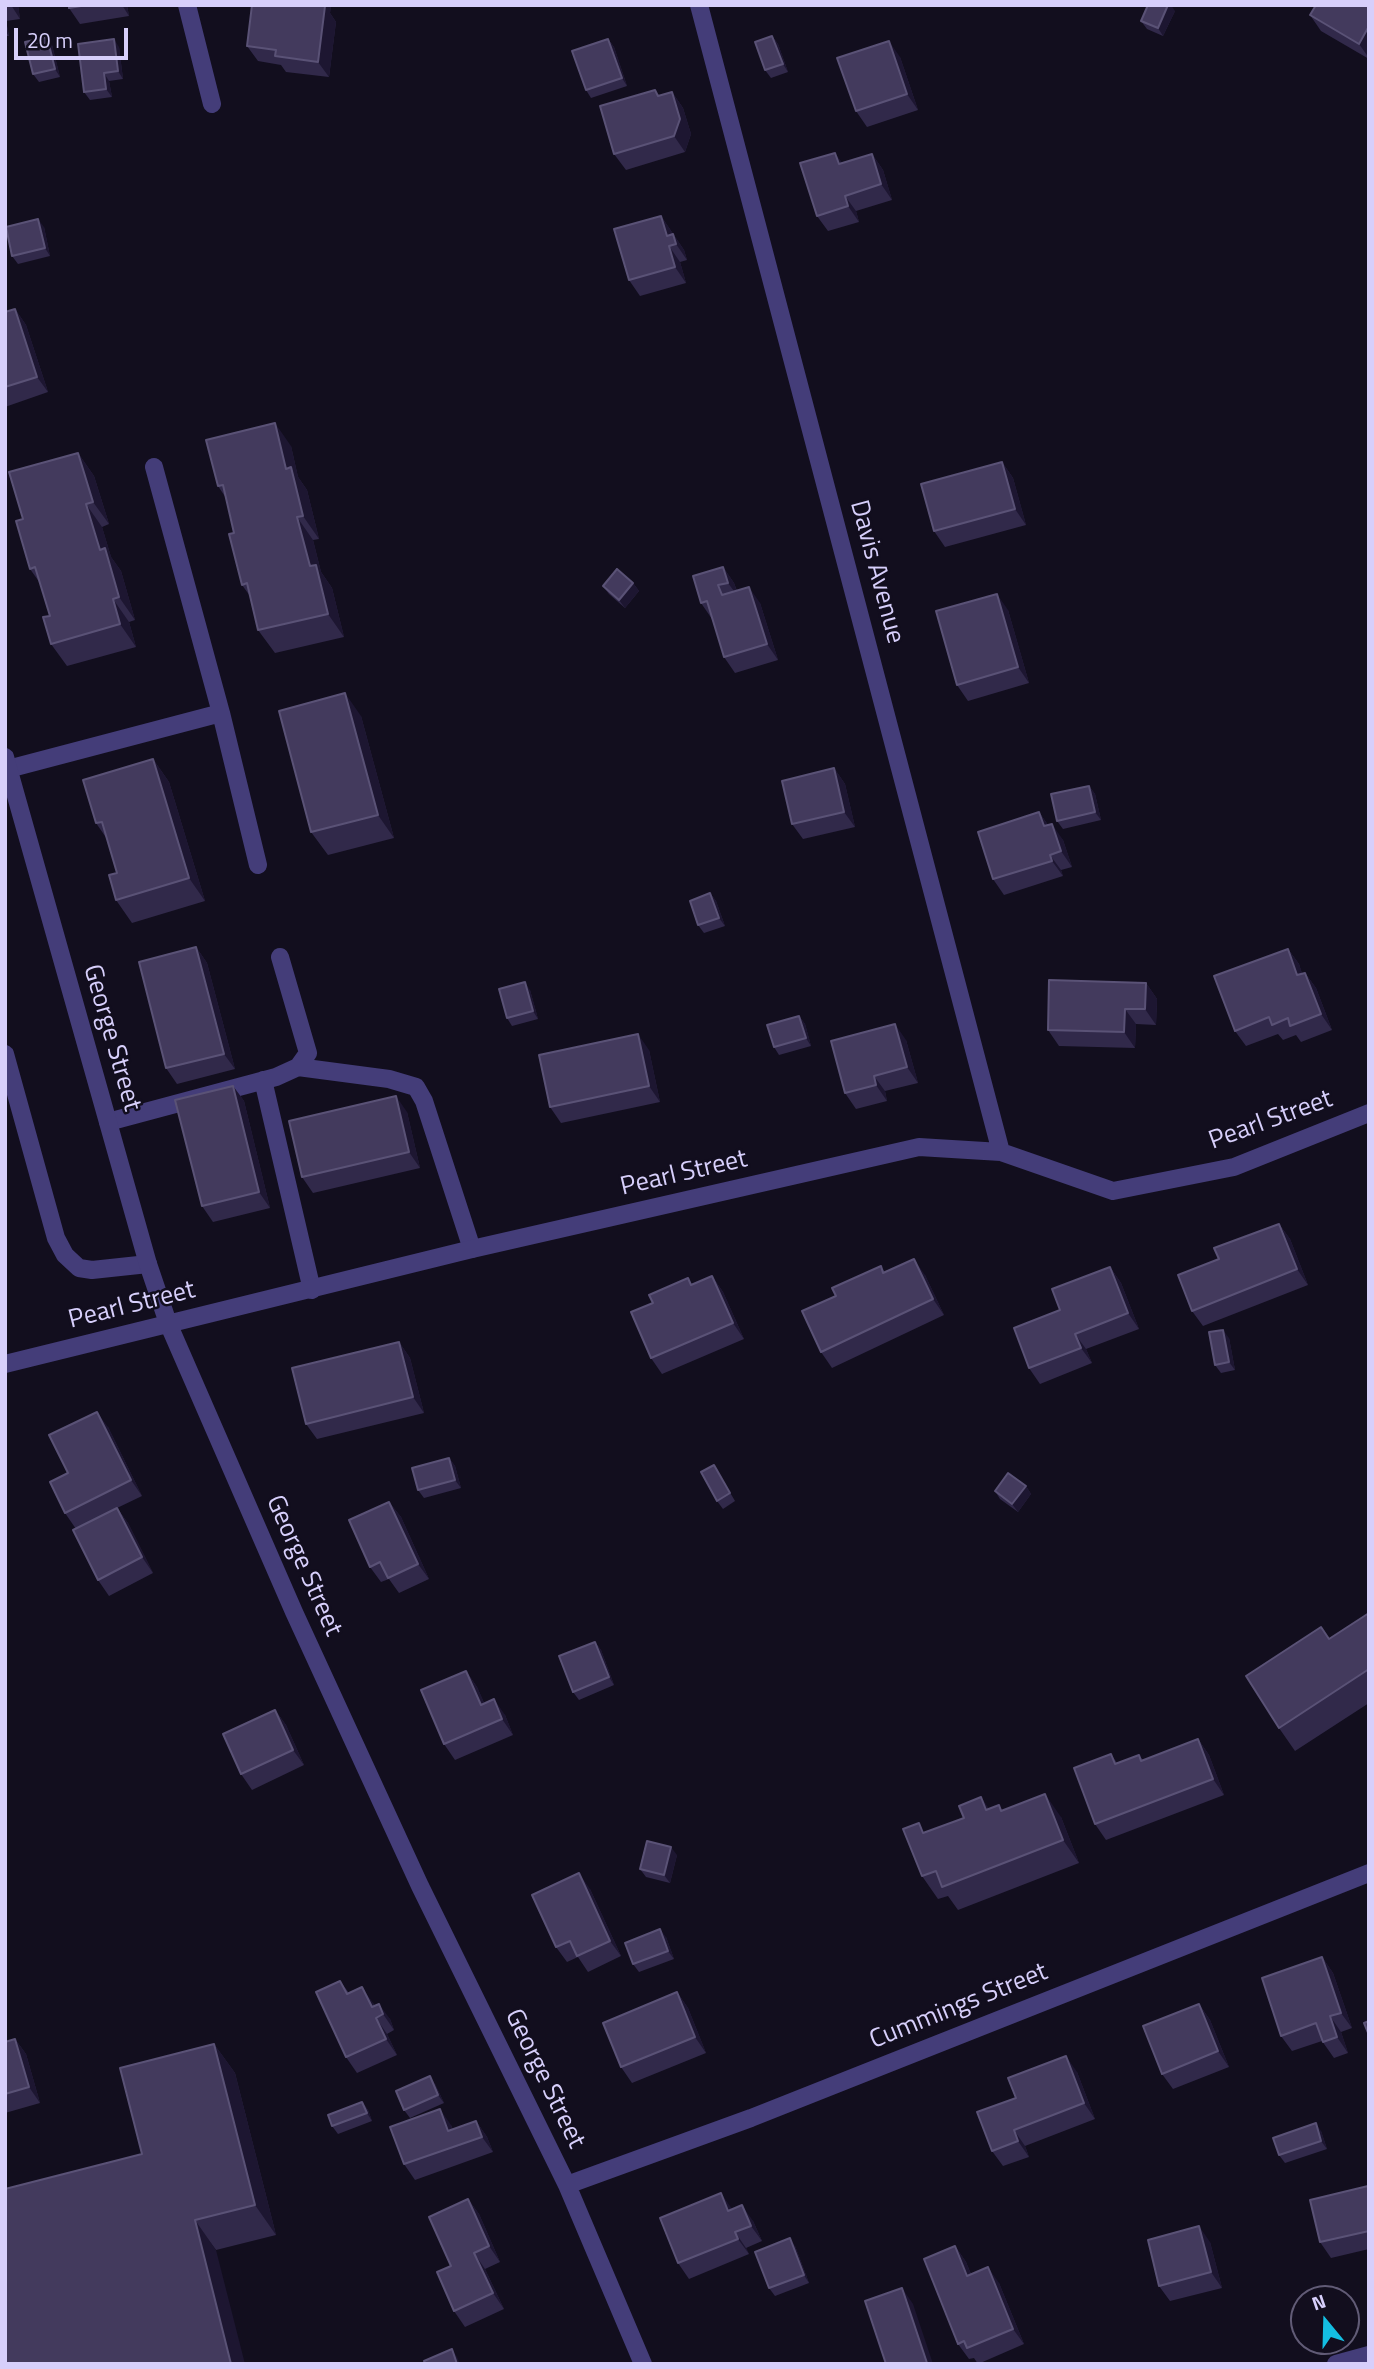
<!DOCTYPE html>
<html>
<head>
<meta charset="utf-8">
<style>
	body { margin:0 }
	#map { position:relative; width:1374px; height:2369px; overflow:hidden; background:#120e1e; font-family:"Titillium Web",sans-serif }
	canvas { display:block }
	.frame { position:absolute; inset:0; border:7px solid #d7cffb; pointer-events:none }
	.north { position:absolute; left:1290px; top:2285px; width:70px; height:70px; box-sizing:border-box; background:#120e1e; border:2px solid #615b76; border-radius:50%; rotate:341deg; font-size:19px; font-weight:700; line-height:28px; text-align:center; color:#d7cffb }
	.north::after { content:''; display:block; margin:auto; width:24px; height:32px; background:#14bee2; clip-path:polygon(50% 0,100% 100%,50% 72%,0 100%) }
	.scale { position:absolute; left:14px; top:28px; width:114px; height:32px; box-sizing:border-box; border:4px solid #d7cffb; border-top:0; padding-left:9px; font-size:21px; line-height:24px; white-space:nowrap; color:#d7cffb; -webkit-text-stroke:5px #120e1e; paint-order:stroke }
</style>
</head>
<body>
<div id="map">
<canvas width="1374" height="2369"></canvas>
<div class="frame"></div>
<div class="north">N</div>
<div class="scale">20 m</div>
</div>
<script>
const g = document.querySelector('canvas').getContext('2d');
g.lineJoin = 'round';
const shape = rows => new Path2D(rows.map(r => 'M' + r).join(''));
function trace(path, color, width, dash) { g.strokeStyle = color; g.lineWidth = width; g.lineCap = dash ? 'butt' : 'round'; g.setLineDash(dash || []); g.stroke(path); }
function fillPath(path, color) { g.fillStyle = color; g.fill(path, 'evenodd'); }
function write(font, color, halo, rows, align = 'center') {
  g.font = font + ' "Titillium Web",sans-serif'; g.lineWidth = 5; g.setLineDash([]); g.textBaseline = 'middle'; g.strokeStyle = halo; g.fillStyle = color; for (const [text, x, y, turn = 0] of rows) {
    g.save(); g.translate(x, y); g.rotate((+turn || 0) * Math.PI / 180); g.textAlign = isNaN(turn) ? turn : align; if (halo) g.strokeText(text, 0, 0); g.fillText(text, 0, 0); g.restore();
  }
}
const service = shape([
	[221,713,258,865],
	[8,769,221,713,154,467],
	[5,1054,56,1238,65,1255,79,1268,92,1270,148,1264],
	[298,1067,389,1079,416,1087,424,1101,472,1249],
	[263,1080,312,1290],
	[108,1122,276,1077,298,1067,308,1053,280,957]
]);
const minor = shape([
	[187,5,212,104],
	[699,5,1001,1152],
	[5,757,148,1264,168,1323,294,1612,420,1886,567,2185,643,2364],
	[5,1364,472,1249,919,1147,1001,1152,1113,1191,1234,1167,1369,1113],
	[567,2185,751,2118,1369,1873],
	[1336,2364,1369,2355]
]);
const wall = shape([
	[5,5,18,5,20,19,6,21,9,36,5,36],
	[69,5,127,5,129,16,80,24,69,8],
	[252,5,331,5,330,13,336,22,329,77,286,72,281,65,258,61,247,46],
	[1369,5,1369,59,1321,31,1310,15],
	[1175,11,1163,36,1147,29,1141,21],
	[772,36,778,44,788,72,771,78,765,70],
	[608,39,614,47,627,86,591,98,586,90],
	[52,45,60,77,39,82,33,74],
	[119,47,123,79,109,81,112,97,90,100,84,92],
	[900,57,918,110,867,127,856,111],
	[672,92,683,108,691,134,685,152,626,170,614,154,660,96],
	[872,154,883,170,892,200,856,211,859,222,828,231,817,216,842,163],
	[661,216,684,250,687,260,680,262,686,283,640,296,629,280],
	[44,227,50,256,18,264,12,256],
	[15,309,26,325,48,392,5,407,5,312],
	[291,446,298,477,307,490,319,539,313,540,321,572,332,588,344,637,275,653,258,630,250,596,242,585,234,533,226,498,218,486],
	[78,453,94,476,109,524,102,527,111,557,121,571,135,620,129,622,136,647,67,666,51,644,50,616,40,583,30,569,23,519],
	[1002,462,1013,478,1026,525,945,547,934,531],
	[723,567,734,583,737,591,760,603,778,660,735,673,724,657,712,619,701,603],
	[633,583,639,591,625,608,609,594,603,586],
	[1008,610,1029,683,968,701,957,685],
	[361,716,394,838,328,855,311,832],
	[153,759,169,782,205,901,132,923,116,900,117,873,107,839,96,823],
	[834,768,845,784,855,827,803,839,792,824],
	[1089,786,1095,794,1101,820,1063,829,1057,821],
	[1039,812,1048,825,1063,840,1072,867,1061,870,1063,876,1004,895,993,879],
	[710,893,716,901,725,926,704,933,698,925],
	[196,947,207,963,235,1069,177,1084,166,1068],
	[1288,949,1299,964,1302,974,1305,973,1316,988,1332,1030,1301,1042,1296,1035,1283,1040,1278,1034,1246,1046,1235,1031],
	[1146,983,1157,999,1156,1025,1136,1024,1135,1048,1059,1046,1048,1030],
	[530,990,538,1019,512,1026,507,1018],
	[799,1016,805,1024,811,1046,779,1055,774,1047],
	[906,1040,918,1083,885,1091,887,1101,856,1109,845,1093],
	[649,1050,660,1102,561,1123,550,1107],
	[233,1086,244,1101,270,1208,213,1222,202,1206],
	[407,1112,420,1168,313,1193,302,1177],
	[1279,1224,1290,1239,1308,1285,1203,1326,1192,1311,1219,1259],
	[881,1266,885,1272,925,1275,944,1315,832,1368,821,1352,836,1296],
	[1110,1267,1121,1283,1139,1329,1086,1349,1092,1363,1040,1384,1029,1368,1060,1310],
	[712,1276,723,1292,744,1339,662,1374,651,1358,692,1284],
	[1229,1338,1235,1370,1221,1373,1215,1365],
	[399,1342,410,1358,424,1413,317,1439,306,1424],
	[108,1427,142,1496,117,1508,128,1523,153,1573,109,1596,98,1580,76,1529,65,1513,68,1473],
	[449,1458,455,1466,461,1488,424,1498,418,1490],
	[714,1465,735,1501,723,1509,717,1501],
	[1026,1486,1031,1494,1018,1512,1000,1499,995,1491],
	[389,1502,401,1517,429,1579,399,1593,389,1579,381,1582,370,1567],
	[1369,1613,1369,1703,1295,1751,1279,1728],
	[595,1642,601,1650,614,1685,579,1700,573,1692],
	[466,1671,477,1687,484,1703,505,1715,513,1735,455,1760,444,1744],
	[275,1710,286,1725,304,1765,252,1790,241,1774],
	[1198,1739,1209,1755,1224,1795,1106,1840,1095,1824,1111,1754,1117,1763,1139,1755,1143,1760],
	[999,1805,1003,1811,1061,1817,1079,1863,958,1910,948,1896,938,1899,922,1876,926,1832],
	[677,1855,670,1883,646,1877,640,1869],
	[590,1889,621,1956,588,1972,578,1957,567,1962,556,1947],
	[666,1937,674,1959,639,1972,633,1964],
	[1322,1957,1333,1973,1352,2028,1341,2032,1348,2053,1334,2058,1322,2041,1292,2051,1281,2036],
	[340,1981,349,1993,373,2003,375,2006,390,2019,394,2030,387,2034,397,2055,357,2073,346,2057],
	[677,1992,688,2008,706,2053,632,2083,621,2067],
	[1199,2004,1210,2020,1229,2067,1173,2089,1162,2074],
	[15,2039,26,2054,40,2103,5,2113,5,2042],
	[214,2044,235,2073,276,2235,216,2250,142,2154],
	[1077,2072,1095,2119,1025,2146,1029,2157,1003,2166,992,2151,1016,2098],
	[435,2084,444,2103,410,2118,404,2110],
	[362,2102,368,2110,372,2121,338,2134,332,2126],
	[476,2121,487,2137,493,2152,415,2180,404,2164,451,2125,453,2130],
	[1321,2131,1327,2149,1285,2163,1279,2155],
	[1369,2187,1369,2249,1331,2258,1320,2242],
	[468,2199,479,2214,500,2262,485,2269,504,2309,465,2327,454,2311,451,2266],
	[732,2209,753,2221,762,2241,746,2248,749,2254,689,2279,678,2263],
	[1210,2242,1222,2288,1170,2301,1159,2286],
	[795,2246,809,2283,775,2296,769,2288],
	[955,2246,966,2262,971,2274,999,2283,1024,2344,978,2364,974,2358,969,2359,958,2344]
]);
const shadedWall = shape([
	[11,5,18,5,20,19],
	[122,5,127,5,129,16],
	[318,5,331,5,330,13,336,22,329,77,318,62],
	[1168,5,1171,5,1175,11,1163,36,1158,28],
	[5,20,6,21,9,36,5,31],
	[1369,26,1369,58,1359,44],
	[772,36,778,44,788,72,783,64],
	[47,37,52,45,60,77,55,69],
	[114,39,119,47,123,79,118,71],
	[608,39,614,47,627,86,622,78],
	[889,41,900,57,918,110,907,94],
	[104,73,109,81,112,97,106,89],
	[672,92,683,108,691,134,685,152,674,136],
	[835,153,846,168,839,164],
	[872,154,883,170,892,200,881,184],
	[845,196,856,211,859,222,848,206],
	[661,216,684,250,687,260,676,244,667,236],
	[38,219,44,227,50,256,45,248],
	[669,246,680,262,686,283,675,267],
	[15,309,26,325,48,392,37,377],
	[275,423,291,446,298,477,307,490,319,539,303,516,286,469],
	[78,453,94,476,109,524,93,502],
	[1002,462,1013,478,1026,525,1015,509],
	[86,504,102,527,111,557,121,571,135,620,119,597,100,550],
	[297,517,313,540,321,572,332,588,344,637,328,614,310,566],
	[723,567,734,583,739,598,728,583],
	[633,583,639,591,625,608,619,600],
	[749,587,760,603,778,660,767,644],
	[997,594,1008,610,1029,683,1018,667],
	[113,599,129,622,136,647,120,624],
	[345,693,361,716,394,838,378,815],
	[153,759,169,782,205,901,189,878],
	[834,768,845,784,855,827,844,812],
	[1089,786,1095,794,1101,820,1095,812],
	[1039,812,1050,828,1044,826],
	[1052,824,1063,840,1072,867,1061,851],
	[1050,855,1061,870,1063,876,1052,861],
	[710,893,716,901,725,926,719,918],
	[196,947,207,963,235,1069,224,1054],
	[1288,949,1299,964,1308,991,1297,975],
	[1305,973,1316,988,1332,1030,1321,1014],
	[525,982,530,990,538,1019,533,1011],
	[1146,983,1157,999,1156,1025,1145,1009],
	[1125,1009,1136,1024,1135,1048,1124,1032],
	[799,1016,805,1024,811,1046,806,1038],
	[895,1024,906,1040,918,1083,907,1067],
	[638,1034,649,1050,660,1102,649,1086],
	[874,1076,885,1091,887,1101,876,1085],
	[233,1086,244,1101,270,1208,259,1192],
	[396,1096,407,1112,420,1168,409,1152],
	[1279,1224,1290,1239,1308,1285,1297,1269],
	[914,1259,925,1275,944,1315,933,1299],
	[1110,1267,1121,1283,1139,1329,1128,1313],
	[712,1276,723,1292,744,1339,733,1323],
	[1223,1330,1229,1338,1235,1370,1229,1362],
	[1075,1334,1086,1349,1092,1363,1081,1348],
	[399,1342,410,1358,424,1413,413,1397],
	[97,1412,108,1427,142,1496,131,1480],
	[449,1458,455,1466,461,1488,455,1480],
	[1026,1486,1031,1494,1018,1512,1012,1504],
	[389,1502,401,1517,429,1579,418,1564],
	[117,1508,128,1523,153,1573,142,1557],
	[595,1642,601,1650,614,1685,609,1677],
	[466,1671,477,1687,492,1720,481,1705],
	[494,1699,505,1715,513,1735,502,1719],
	[275,1710,286,1725,304,1765,293,1750],
	[1198,1739,1209,1755,1224,1795,1213,1779],
	[1045,1794,1061,1817,1079,1863,1063,1840],
	[981,1797,997,1820,986,1810],
	[671,1847,677,1855,670,1883,664,1875],
	[579,1873,590,1889,621,1956,610,1941],
	[660,1929,666,1937,674,1959,668,1951],
	[1322,1957,1333,1973,1352,2028,1341,2013],
	[362,1987,373,2003,379,2016,372,2007],
	[677,1992,688,2008,706,2053,695,2037],
	[379,2004,390,2019,394,2030,383,2014],
	[1199,2004,1210,2020,1229,2067,1218,2051],
	[1330,2016,1341,2032,1348,2053,1337,2037],
	[376,2018,387,2034,397,2055,386,2039],
	[15,2039,26,2054,40,2103,29,2087],
	[214,2044,235,2073,276,2235,255,2205],
	[1066,2056,1077,2072,1095,2119,1084,2103],
	[430,2076,435,2084,444,2103,438,2095],
	[362,2102,368,2110,372,2121,367,2113],
	[440,2109,451,2125,459,2147,448,2131],
	[476,2121,487,2137,493,2152,482,2137],
	[1316,2123,1321,2131,1327,2149,1321,2141],
	[1014,2130,1025,2146,1029,2157,1018,2141],
	[721,2193,732,2209,728,2211],
	[468,2199,479,2214,500,2262,489,2246],
	[742,2205,753,2221,762,2241,751,2226],
	[195,2220,216,2250,245,2364,231,2364],
	[1199,2226,1210,2242,1222,2288,1211,2272],
	[735,2232,746,2248,749,2254,738,2239],
	[790,2238,795,2246,809,2283,804,2275],
	[955,2246,966,2262,978,2292,967,2276],
	[474,2253,485,2269,504,2309,493,2293],
	[988,2267,999,2283,1024,2344,1013,2329],
	[902,2288,913,2304,933,2364,927,2363],
	[452,2349,457,2357,460,2364,457,2364]
]);
const building = shape([
	[69,5,87,5,69,8,69,5],
	[252,5,325,6,318,62,275,56,276,50,247,46,252,5],
	[1148,5,1168,5,1158,28,1141,21,1148,5],
	[1316,5,1369,5,1369,26,1359,44,1310,15,1316,5],
	[772,36,783,64,765,70,755,42,772,36],
	[47,37,55,69,33,74,25,42,47,37],
	[114,39,118,71,104,73,106,89,84,92,78,44,114,39],
	[608,39,622,78,586,90,572,51,608,39],
	[889,41,907,94,856,111,837,58,889,41],
	[655,90,658,96,672,92,680,119,674,136,614,154,600,106,655,90],
	[835,153,839,164,872,154,881,184,845,196,848,206,817,216,800,163,835,153],
	[661,216,667,236,673,234,676,244,669,246,675,267,629,280,614,229,661,216],
	[38,219,45,248,12,256,6,227,38,219],
	[15,309,37,377,5,387,5,312,15,309],
	[275,423,286,469,291,467,303,516,297,517,310,566,316,565,328,614,258,630,247,583,242,585,229,534,234,533,223,485,218,486,206,440,275,423],
	[78,453,93,502,86,504,100,550,105,548,119,597,113,599,120,624,51,644,43,617,50,616,35,567,30,569,16,521,23,519,9,472,78,453],
	[1002,462,1015,509,934,531,921,484,1002,462],
	[723,567,728,583,718,585,722,595,749,587,767,644,724,657,707,601,701,603,693,576,723,567],
	[617,569,633,583,619,600,603,586,617,569],
	[997,594,1018,667,957,685,936,611,997,594],
	[345,693,378,815,311,832,279,711,345,693],
	[153,759,189,878,116,900,109,875,117,873,102,822,96,823,83,780,153,759],
	[834,768,844,812,792,824,782,781,834,768],
	[1089,786,1095,812,1057,821,1051,794,1089,786],
	[1039,812,1044,826,1052,824,1061,851,1050,855,1052,861,993,879,978,832,1039,812],
	[710,893,719,918,698,925,690,901,710,893],
	[196,947,224,1054,166,1068,139,962,196,947],
	[1288,949,1297,975,1305,973,1321,1014,1290,1026,1288,1018,1272,1025,1269,1017,1235,1031,1214,976,1288,949],
	[1049,980,1146,983,1145,1009,1125,1009,1124,1032,1048,1030,1049,980],
	[525,982,533,1011,507,1018,499,989,525,982],
	[799,1016,806,1038,774,1047,767,1025,799,1016],
	[895,1024,907,1067,874,1076,876,1085,845,1093,831,1041,895,1024],
	[638,1034,649,1086,550,1107,539,1055,638,1034],
	[233,1086,259,1192,202,1206,175,1100,233,1086],
	[396,1096,409,1152,302,1177,289,1121,396,1096],
	[1279,1224,1297,1269,1192,1311,1178,1275,1219,1259,1214,1248,1279,1224],
	[914,1259,933,1299,821,1352,802,1311,836,1296,832,1288,881,1266,883,1273,914,1259],
	[1110,1267,1128,1313,1075,1334,1081,1348,1029,1368,1014,1328,1060,1310,1052,1289,1110,1267],
	[712,1276,733,1323,651,1358,631,1312,653,1303,649,1295,688,1278,691,1285,712,1276],
	[1223,1330,1229,1362,1215,1365,1209,1332,1223,1330],
	[399,1342,413,1397,306,1424,292,1368,399,1342],
	[97,1412,131,1480,65,1513,50,1482,68,1473,49,1435,97,1412],
	[449,1458,455,1480,418,1490,412,1468,449,1458],
	[714,1465,730,1493,717,1501,701,1472,714,1465],
	[1008,1473,1026,1486,1012,1504,995,1491,1008,1473],
	[389,1502,418,1564,388,1578,380,1562,370,1567,349,1520,389,1502],
	[117,1508,142,1557,98,1580,73,1530,117,1508],
	[1369,1613,1369,1669,1279,1728,1246,1676,1321,1627,1329,1639,1369,1613],
	[595,1642,609,1677,573,1692,559,1656,595,1642],
	[466,1671,481,1705,494,1699,502,1719,444,1744,421,1690,466,1671],
	[275,1710,293,1750,241,1774,223,1734,275,1710],
	[1198,1739,1213,1779,1095,1824,1074,1768,1111,1754,1115,1764,1139,1755,1141,1761,1198,1739],
	[1045,1794,1063,1840,942,1887,936,1871,922,1876,903,1829,919,1823,923,1833,964,1818,959,1806,981,1797,986,1810,999,1805,1001,1811,1045,1794],
	[647,1841,671,1847,664,1875,640,1869,647,1841],
	[579,1873,610,1941,577,1956,570,1941,556,1947,532,1895,579,1873],
	[660,1929,668,1951,633,1964,625,1943,660,1929],
	[1322,1957,1341,2013,1330,2016,1337,2037,1323,2042,1316,2023,1281,2036,1262,1978,1322,1957],
	[340,1981,347,1994,362,1987,372,2007,379,2004,383,2014,376,2018,386,2039,346,2057,316,1992,340,1981],
	[677,1992,695,2037,621,2067,603,2023,677,1992],
	[1199,2004,1218,2051,1162,2074,1143,2026,1199,2004],
	[1369,2021,1369,2035,1364,2023,1369,2021],
	[15,2039,29,2087,5,2094,5,2042,15,2039],
	[214,2044,255,2205,195,2220,231,2364,5,2364,5,2189,142,2154,120,2068,214,2044],
	[1066,2056,1084,2103,1014,2130,1018,2141,992,2151,977,2112,1016,2098,1008,2078,1066,2056],
	[430,2076,438,2095,404,2110,396,2091,430,2076],
	[362,2102,367,2113,332,2126,328,2115,362,2102],
	[440,2109,448,2131,476,2121,482,2137,404,2164,390,2127,440,2109],
	[1316,2123,1321,2141,1279,2155,1273,2138,1316,2123],
	[1368,2186,1369,2231,1320,2242,1310,2200,1368,2186],
	[721,2193,728,2211,742,2205,751,2226,735,2232,738,2239,678,2263,660,2218,721,2193],
	[468,2199,489,2246,474,2253,493,2293,454,2311,437,2272,451,2266,429,2217,468,2199],
	[1199,2226,1211,2272,1159,2286,1148,2240,1199,2226],
	[790,2238,804,2275,769,2288,755,2252,790,2238],
	[955,2246,967,2276,988,2267,1013,2329,967,2348,964,2341,958,2344,924,2259,955,2246],
	[902,2288,927,2363,924,2364,886,2364,865,2301,902,2288],
	[452,2349,457,2364,425,2364,424,2361,452,2349]
]);
const streetNames = [
	["Davis Avenue",876,572,75],
	["George Street",111,1038,74],
	["Pearl Street",1271,1121,-20],
	["Pearl Street",684,1174,-13],
	["Pearl Street",132,1306,-14],
	["George Street",303,1566,66],
	["Cummings Street",959,2007,-22],
	["George Street",544,2079,64]
];
trace(service, '#443d79', 18);
trace(minor, '#443d79', 18);
fillPath(wall, '#31294a');
fillPath(shadedWall, '#1d1631');
fillPath(building, '#433a5d');
trace(building, '#5a5276', 2);
write('26px', '#d7cffb', '#120e1e', streetNames);
</script>
</body>
</html>
